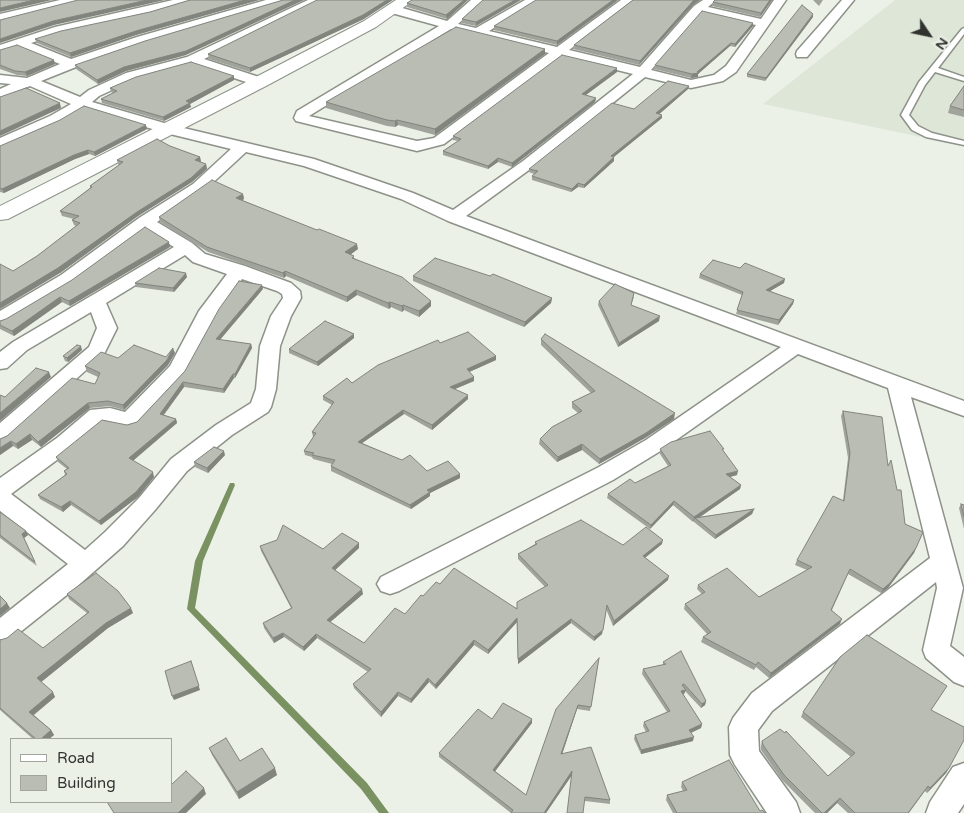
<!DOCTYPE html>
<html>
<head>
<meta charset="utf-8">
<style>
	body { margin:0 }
	#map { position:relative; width:964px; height:813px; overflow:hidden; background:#ecf1e8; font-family:"Varela Round",sans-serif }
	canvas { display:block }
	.legend { position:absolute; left:10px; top:738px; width:162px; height:65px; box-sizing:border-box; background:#ecf1e8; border:1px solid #a1a59e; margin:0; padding:6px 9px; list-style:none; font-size:15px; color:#313330 }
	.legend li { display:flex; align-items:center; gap:10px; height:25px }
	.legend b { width:25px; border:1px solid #a1a59e }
	.north { position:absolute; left:904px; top:10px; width:50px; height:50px; -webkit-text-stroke:4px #ecf1e8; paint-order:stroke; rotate:124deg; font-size:14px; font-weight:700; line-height:20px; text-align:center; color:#313330 }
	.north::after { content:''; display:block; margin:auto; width:18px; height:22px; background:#313330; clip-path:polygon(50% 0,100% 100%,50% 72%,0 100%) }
</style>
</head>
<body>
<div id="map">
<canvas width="964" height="813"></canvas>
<ul class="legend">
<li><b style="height:6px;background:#fff"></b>Road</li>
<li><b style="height:14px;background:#b9bdb4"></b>Building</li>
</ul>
<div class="north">N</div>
</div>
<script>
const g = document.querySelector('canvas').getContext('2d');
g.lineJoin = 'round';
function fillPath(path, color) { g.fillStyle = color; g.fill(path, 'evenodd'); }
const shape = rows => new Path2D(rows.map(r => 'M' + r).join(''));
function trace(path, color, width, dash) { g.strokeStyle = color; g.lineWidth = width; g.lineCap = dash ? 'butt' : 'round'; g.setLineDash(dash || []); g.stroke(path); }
const built = shape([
	[895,0,964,0,964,146,763,104]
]);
const stream = shape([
	[230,483,234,483,235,485,203,561,195,608,367,783,389,813,379,813,361,789,187,609,195,561,230,483]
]);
const lane = shape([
	[964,28,964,34,938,68,964,77,964,81,935,72,925,85,909,115,918,126,932,133,964,141,964,145,926,137,912,130,901,115,919,82,962,29,964,28]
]);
const street = shape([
	[60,0,81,0,79,2,0,22,0,14,60,0],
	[173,0,192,0,190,2,150,14,62,33,31,43,71,59,137,37,266,0,285,0,283,2,145,43,76,67,41,81,80,97,89,90,126,73,187,57,308,0,323,0,204,59,265,79,267,82,265,85,255,85,192,64,136,79,99,96,92,102,171,125,314,159,413,193,453,210,523,161,633,74,561,56,444,144,417,151,296,121,294,118,297,111,439,26,388,12,386,9,388,6,392,5,447,21,471,0,484,0,458,24,476,28,525,0,539,0,489,31,557,47,621,0,635,0,569,50,640,67,694,6,703,0,716,0,708,7,761,19,774,0,786,0,736,72,723,81,691,88,645,77,533,167,466,216,964,401,964,416,911,397,963,588,950,646,964,657,964,686,954,682,926,658,923,650,937,588,936,582,772,711,758,730,759,751,796,802,800,813,767,813,735,765,730,755,729,727,733,718,752,693,930,558,888,388,798,354,662,450,613,480,399,591,390,594,381,591,377,584,381,577,597,468,646,440,781,347,448,221,401,199,304,166,246,152,205,190,157,222,192,243,205,254,245,266,291,283,300,291,301,298,291,316,280,346,276,389,271,407,268,412,232,435,187,471,155,510,123,546,73,590,9,641,0,644,0,618,68,564,0,511,0,478,57,438,90,410,110,408,125,412,170,366,199,311,227,274,193,262,185,255,106,303,117,328,104,354,8,440,0,443,0,423,89,347,97,328,91,312,27,350,7,368,0,369,0,352,13,342,174,247,146,230,73,283,7,323,0,325,0,311,61,275,139,218,193,184,231,149,162,132,84,108,60,122,0,149,0,138,50,116,71,104,30,86,0,98,0,89,11,84,0,83,0,75,27,78,60,64,18,47,0,53,0,45,55,27,173,0],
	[701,13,756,25,726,66,714,75,691,80,651,70,701,13],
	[451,29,549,53,434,138,417,141,309,116,451,29],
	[242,279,277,291,282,294,283,298,271,316,260,346,256,389,251,403,216,425,171,459,139,498,105,532,85,550,11,494,73,448,103,422,129,427,137,425,185,374,218,312,242,279],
	[842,0,854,0,807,57,797,57,796,54,797,51,842,0],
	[964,763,964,804,958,813,926,813,930,802,953,767,964,763]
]);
const secondary = shape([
	[396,0,414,0,376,27,266,86,8,219,0,220,0,206,254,78,364,21,396,0]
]);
const wall = shape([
	[190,0,259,0,136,35,71,57,37,43,35,39,150,12],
	[412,0,468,0,447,19,407,7,407,3],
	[483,0,476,26,462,23,462,19],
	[618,0,557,45,494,30,494,26],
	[633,0,700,0,693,5,639,65,573,49,574,45],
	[715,0,772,0,760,17,712,6,713,2],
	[813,0,823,0,819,6],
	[813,17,765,81,747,77,747,74],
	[364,19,250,72,209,59,208,54],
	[753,23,753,26,735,47,730,46,698,74,698,77,691,78,654,69,655,65],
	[545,49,545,54,435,135,398,125,395,127,387,126,326,108,326,102],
	[0,50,55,64,27,76,17,75,0,69],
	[186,55,126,71,98,84,76,69,75,65],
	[617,72,585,95,596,98,595,102,512,167,498,162,488,169,443,155,443,151,458,141,453,140,453,136],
	[234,80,190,104,191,107,164,121,102,103,101,99,113,93,111,92,110,88],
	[689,86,688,89,659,114,662,118,614,157,614,161,584,188,578,187,571,192,532,180,532,176,534,174,529,172,529,169],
	[964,86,964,117,948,113,950,106],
	[147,129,95,156,89,154,75,159,4,193,0,192,0,146],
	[170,146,200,157,201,162,206,164,207,169,192,182,138,216,60,273,13,271,37,256,76,226,74,225,72,220,74,219,62,216,60,211,90,188,90,186,119,165,118,164,117,160],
	[243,194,244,199,242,200,358,249,350,254,354,256,354,258,431,301,431,306,419,317,404,310,402,312,391,307,389,309,357,295,347,302,286,276,284,278,208,252,160,222,159,217],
	[170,247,70,306,62,302,14,336,0,329,0,321,6,319],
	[700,274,784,283,770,291,794,300,793,304,778,325,736,314,742,295,699,278],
	[413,276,490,276,552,298,551,303,524,327,413,281],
	[187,277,174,292,136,287,135,283],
	[263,289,220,340,251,344,252,348,235,378,234,378,224,393,184,387,164,415,176,419,177,423,133,461,154,477,138,497,101,525,71,505,63,512,40,499,38,495,65,475,64,471,67,469,58,462,56,457,127,425,137,422],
	[634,297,631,305,659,321,618,347,598,305,599,301],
	[354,334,354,338,318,366,289,353,289,349],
	[541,339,674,419,645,438,599,464,582,450,557,462,539,444,540,439,578,413,572,408,572,402,591,393,541,345],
	[440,343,496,356,496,360,469,372,474,377,474,381,455,389,468,399,432,430,404,414,362,443,427,471,460,474,460,478,430,493,430,496,411,509,331,471,331,466,332,464,313,459,312,457,305,455,304,451,313,437,312,432,332,405,323,400,323,396],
	[82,350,68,362,65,361,63,356],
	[175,353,168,365,124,410,110,406,90,408,41,447,32,440,18,449,13,446,0,455,0,439,7,436,95,384,98,377,87,372,85,366,118,358,166,357],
	[843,411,888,466,897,490,905,524,923,532,914,553,888,588,881,593,848,574,832,610,840,624,769,678,756,667,754,670,701,642,703,637,707,634,684,609,685,604,702,594,697,589,698,585,759,597,807,570,795,565,797,560,843,500,848,458,841,416],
	[660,449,723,451,737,475,730,477,741,485,740,489,700,517,754,509,752,514,715,539,694,522,694,521,693,522,673,505,650,529,607,498,608,494,635,483,668,466,660,454],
	[225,455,208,473,195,467,194,462],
	[961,504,964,505,964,529,959,508],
	[0,512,26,531,28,535,24,538,37,566,0,538],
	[535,542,623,545,662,544,645,558,668,580,613,626,606,609,602,634,594,641,571,623,518,664,517,622,488,654,474,645,436,689,429,682,411,703,398,696,381,717,354,688,353,684,368,672,317,638,304,651,284,637,274,643,264,628,263,623,291,608,261,551,260,546,323,549,359,543,359,548,335,570,363,594,330,622,364,643,405,614,423,596,440,584,516,608,545,587,518,559,518,554,535,544],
	[67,594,133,613,108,628,41,682,55,697,34,715,51,730,54,735,49,739,33,739,0,710,0,639,43,648,87,613,69,599],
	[599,658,590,711,577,709,562,753,610,800,610,804,585,801,572,775,546,813,511,813,439,757,439,753,492,719,532,723,495,771,526,795],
	[663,662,706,701,705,705,701,708,685,691,684,694,683,695,702,724,701,728,691,733,693,741,641,754,634,739,635,735,646,732,643,726,644,722,667,712,642,674,643,669,663,665],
	[947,686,931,710,949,768,946,773,927,793,925,791,909,813,848,813,837,803,827,813,815,813,782,780,761,750,761,746,762,741,828,776,851,757,801,717,803,712],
	[209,748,240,761,277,775,239,799,212,755],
	[682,782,760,811,765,813,673,813,666,800,667,795,683,791,681,787]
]);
const shadedWall = shape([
	[34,0,52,0,0,12,0,8],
	[147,0,165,0,54,25,0,43,0,39,53,21],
	[245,0,259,0,136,35,71,57,70,53,136,31],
	[295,0,304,0,186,55,126,71,98,84,97,80,124,67],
	[387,0,393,0,364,19,250,72,250,68],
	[464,0,468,0,447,19,446,15],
	[515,0,521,0,476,26,476,22],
	[613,0,618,0,557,45,557,41],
	[694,0,700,0,693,5,639,65,640,61],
	[770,0,772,0,760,17,761,13],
	[813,14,813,17,765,81,766,78],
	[753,23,753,26,735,47,735,44],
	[731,43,730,46,698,74,698,77,691,78,692,74,697,72],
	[545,49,545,54,435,135,435,129],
	[54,60,55,64,27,76,25,72],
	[617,68,617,72,582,98,582,94],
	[234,76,234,80,190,104,191,107,164,121,163,117,186,101],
	[689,86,688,89,656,117,656,113],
	[596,98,595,102,512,167,512,163],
	[60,103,61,108,0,136,0,131],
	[662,115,662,118,610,160,611,156],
	[397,120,398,125,395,127,395,121],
	[146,125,147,129,95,156,94,152],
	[88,150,89,154,75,159,4,193,2,189,74,155],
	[200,157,201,162,195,160],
	[614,157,614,161,584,188,584,185],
	[498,158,498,162,488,169,488,166],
	[206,164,207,169,192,182,138,216,60,273,0,309,0,303,137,212],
	[578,183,578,187,571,192,572,189],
	[243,194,244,199,237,203,236,198],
	[169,242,170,247,70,306,69,301],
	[357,244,358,249,346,258,345,252],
	[285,271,286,276,284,278,283,273],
	[186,273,187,277,174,292,173,288],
	[785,279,784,283,765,294,766,290],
	[262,285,263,289,217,343,216,339],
	[356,290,357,295,347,302,347,297],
	[60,297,62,302,14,336,12,331],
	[552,298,551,303,524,327,525,322],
	[794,300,793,304,778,325,779,320],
	[431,301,431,306,419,317,419,311],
	[390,302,391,307,389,309,388,303],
	[403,305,404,310,402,312,402,306],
	[660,316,659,321,618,347,619,343],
	[354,334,354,338,318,366,317,362],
	[251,344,252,348,235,378,235,374],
	[81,346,82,350,68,362,67,358],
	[173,348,175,353,168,365,124,410,123,405,167,360],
	[496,356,496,360,467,373,467,369],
	[49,372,51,377,0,421,0,413],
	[233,374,234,378,224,393,223,389],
	[474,377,474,381,450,391,450,387],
	[183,382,184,387,161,418,160,414],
	[468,395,468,399,432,430,432,425],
	[88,403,90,408,41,447,38,442],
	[403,410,404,414,358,446,358,442],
	[675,413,674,419,645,438,599,464,600,459],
	[176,419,177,423,130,463,129,458],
	[30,434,32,440,18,449,16,444],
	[11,441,13,446,0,455,0,448],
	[582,444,582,450,557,462,558,457],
	[224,451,225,455,208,473,207,468],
	[738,471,737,475,725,478,726,474],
	[153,472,154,477,138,497,101,525,99,521],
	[460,474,460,478,430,493,430,496,411,509,410,505,427,490],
	[741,485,740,489,697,519,695,518,693,522,694,517],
	[70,501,71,505,63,512,61,507],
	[674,501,673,505,650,529,651,525],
	[754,509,752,514,715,539,716,535],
	[26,531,28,535,24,538,22,534],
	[663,540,662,544,642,560,643,556],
	[359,543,359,548,333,572,332,568],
	[916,548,914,553,888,588,881,593,883,589],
	[669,576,668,580,613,626,614,621],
	[362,589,363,594,327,625,327,620],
	[7,603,10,608,0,616,0,609],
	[607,605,602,634,594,641,594,637],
	[131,608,133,613,108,628,40,683,37,678,106,623],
	[517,618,517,622,488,654,488,650],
	[571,619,571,623,518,664,518,659],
	[842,619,840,624,769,678,771,673],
	[283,633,284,637,274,643,273,638],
	[316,634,317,638,304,651,303,647],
	[474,640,474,645,436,689,435,685],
	[191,661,200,690,174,700,172,696],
	[428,678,429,682,411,703,411,699],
	[686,690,684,694,680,695,681,691],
	[53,692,55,697,32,716,29,712],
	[398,692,398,696,381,717,381,712],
	[706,701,705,705,701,708,702,704],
	[578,705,577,709,561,758,561,754],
	[532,719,532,723,493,774,493,770],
	[702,724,701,728,688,734,689,730],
	[51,730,54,735,49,739,41,739],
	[694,737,693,741,641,754,641,750],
	[275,768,277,775,239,799,237,792],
	[949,768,946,773,927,793,930,788],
	[572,771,572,775,546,813,544,813],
	[204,788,206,794,186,813,178,813],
	[840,798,837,803,827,813,824,813]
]);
const building = shape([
	[0,0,34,0,0,8,0,0],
	[78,0,147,0,53,21,0,39,0,20,78,0],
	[190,0,245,0,136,31,70,53,35,39,61,31,150,12,190,0],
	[283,0,295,0,186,51,124,67,97,80,75,65,145,41,283,0],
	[317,0,387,0,363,15,250,68,208,54,317,0],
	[412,0,464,0,446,15,407,3,412,0],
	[483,0,515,0,476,22,462,19,483,0],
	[536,0,613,0,557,41,494,26,536,0],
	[633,0,694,0,640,61,574,45,633,0],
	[715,0,770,0,761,13,713,2,715,0],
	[802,5,813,14,766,78,747,74,802,5],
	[702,11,753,23,735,44,731,43,697,72,699,73,692,74,655,65,702,11],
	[456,27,545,49,435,129,397,120,395,121,387,120,326,102,456,27],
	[17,45,54,60,25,72,15,71,0,65,0,50,17,45],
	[562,55,617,68,582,94,596,98,512,163,498,158,488,166,443,151,461,139,453,136,562,55],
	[191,62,234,76,186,101,190,103,163,117,101,99,117,91,110,88,136,77,191,62],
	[668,81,689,86,656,113,662,115,611,156,614,157,584,185,578,183,572,189,532,176,538,171,529,169,612,103,634,109,668,81],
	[964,86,964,110,950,106,964,86],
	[26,88,60,103,0,131,0,97,26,88],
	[84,106,146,125,94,152,88,150,74,155,2,189,0,188,0,146,60,120,84,106],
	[157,139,170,146,200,157,195,160,206,164,191,178,137,212,58,268,0,303,0,264,13,271,37,256,80,223,72,220,79,216,60,211,92,187,90,186,123,162,117,160,157,139],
	[212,180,243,194,236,198,317,230,319,229,357,244,345,252,354,256,352,258,402,277,431,301,419,311,403,305,402,306,390,302,388,303,356,290,347,297,285,271,283,273,207,247,159,217,212,180],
	[145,227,169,242,69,301,60,297,12,331,0,325,0,321,6,319,72,280,145,227],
	[435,258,490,276,493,274,552,298,525,322,413,276,435,258],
	[713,260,740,268,745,263,785,279,766,290,794,300,779,320,737,310,743,292,700,274,713,260],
	[159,268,186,273,173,288,135,283,159,268],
	[239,281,262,285,216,339,251,344,235,374,233,374,223,389,183,382,160,414,176,419,129,458,153,472,136,492,99,521,70,501,61,507,38,495,67,474,64,471,69,468,56,457,102,420,127,425,137,422,185,371,219,309,239,281],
	[615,284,634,293,631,305,660,316,619,343,599,301,615,284],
	[325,321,354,334,317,362,289,349,325,321],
	[468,332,496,356,467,369,474,377,450,387,468,395,432,425,403,410,358,442,402,460,410,455,427,471,448,461,460,474,427,490,430,492,410,505,331,466,335,460,312,455,314,453,304,451,316,433,312,432,334,402,323,396,347,378,352,383,378,365,438,340,440,343,468,332],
	[545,334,675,413,646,433,600,459,582,444,558,457,540,439,552,427,582,411,572,402,595,391,541,339,545,334],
	[77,345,81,346,67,358,63,356,77,345],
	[134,345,166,357,173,348,167,360,123,405,108,401,88,403,38,442,30,434,16,444,11,441,0,448,0,439,7,436,72,378,95,384,100,373,85,366,101,352,118,358,134,345],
	[36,368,49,372,0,413,0,395,5,397,36,368],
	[843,411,882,417,888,466,891,460,897,490,901,490,905,524,923,532,916,548,890,583,883,589,850,569,831,610,842,619,771,673,758,662,756,665,703,637,711,632,685,604,705,592,698,585,727,568,759,597,812,567,797,560,833,496,844,501,850,453,843,411],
	[710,431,724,449,722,449,738,471,726,474,741,485,694,517,674,501,651,525,608,494,630,479,635,483,671,465,660,449,671,442,710,431],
	[214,447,224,451,207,468,194,462,214,447],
	[961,504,964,505,964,517,961,504],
	[754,509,716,535,695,518,754,509],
	[0,512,26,531,22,534,35,562,0,535,0,512],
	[581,520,623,545,646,527,663,540,643,556,669,576,614,621,607,605,603,630,594,637,571,619,518,659,517,618,488,650,474,640,435,685,428,678,411,699,398,692,381,712,353,684,371,669,316,634,303,647,283,633,273,638,263,623,292,608,260,546,277,540,283,525,323,549,342,533,359,543,332,568,362,589,327,620,364,643,395,608,405,614,421,595,423,596,436,582,440,584,454,568,517,609,517,602,548,585,518,554,537,544,535,542,581,520],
	[96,573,118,591,131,608,106,623,37,678,53,692,29,712,51,730,41,739,36,739,0,708,0,640,7,638,18,629,43,648,89,612,67,594,96,573],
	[0,596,7,603,0,609,0,596],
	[867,635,947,686,931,710,964,727,964,740,949,768,930,788,928,786,908,813,855,813,840,798,824,813,822,813,784,775,763,745,762,741,780,729,785,733,786,731,828,776,855,753,803,712,840,657,867,635],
	[681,651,706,701,702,704,684,684,682,685,686,690,681,691,702,724,689,730,694,737,641,750,635,735,649,731,644,722,670,711,643,669,666,664,663,662,681,651],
	[599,658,591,707,578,705,561,754,591,747,610,800,585,797,583,813,567,813,572,771,544,813,511,813,513,810,439,753,478,709,492,719,503,703,532,719,493,770,526,795,556,709,599,658],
	[191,661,199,686,172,696,165,671,191,661],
	[226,738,240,761,262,748,275,768,237,792,209,748,226,738],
	[729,760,760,811,762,810,765,813,677,813,667,795,687,790,682,782,729,760],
	[186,771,204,788,178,813,114,813,107,802,171,802,171,785,186,771]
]);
fillPath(built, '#dde6d7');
fillPath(stream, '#7a9262');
trace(lane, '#8d9289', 3);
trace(street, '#8d9289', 3);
trace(secondary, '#8d9289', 2);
fillPath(lane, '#fff');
fillPath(street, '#fff');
fillPath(secondary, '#fff');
fillPath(wall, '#9fa39b');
fillPath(shadedWall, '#82847e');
fillPath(building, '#b9bdb4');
trace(building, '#82847e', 1);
</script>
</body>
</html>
